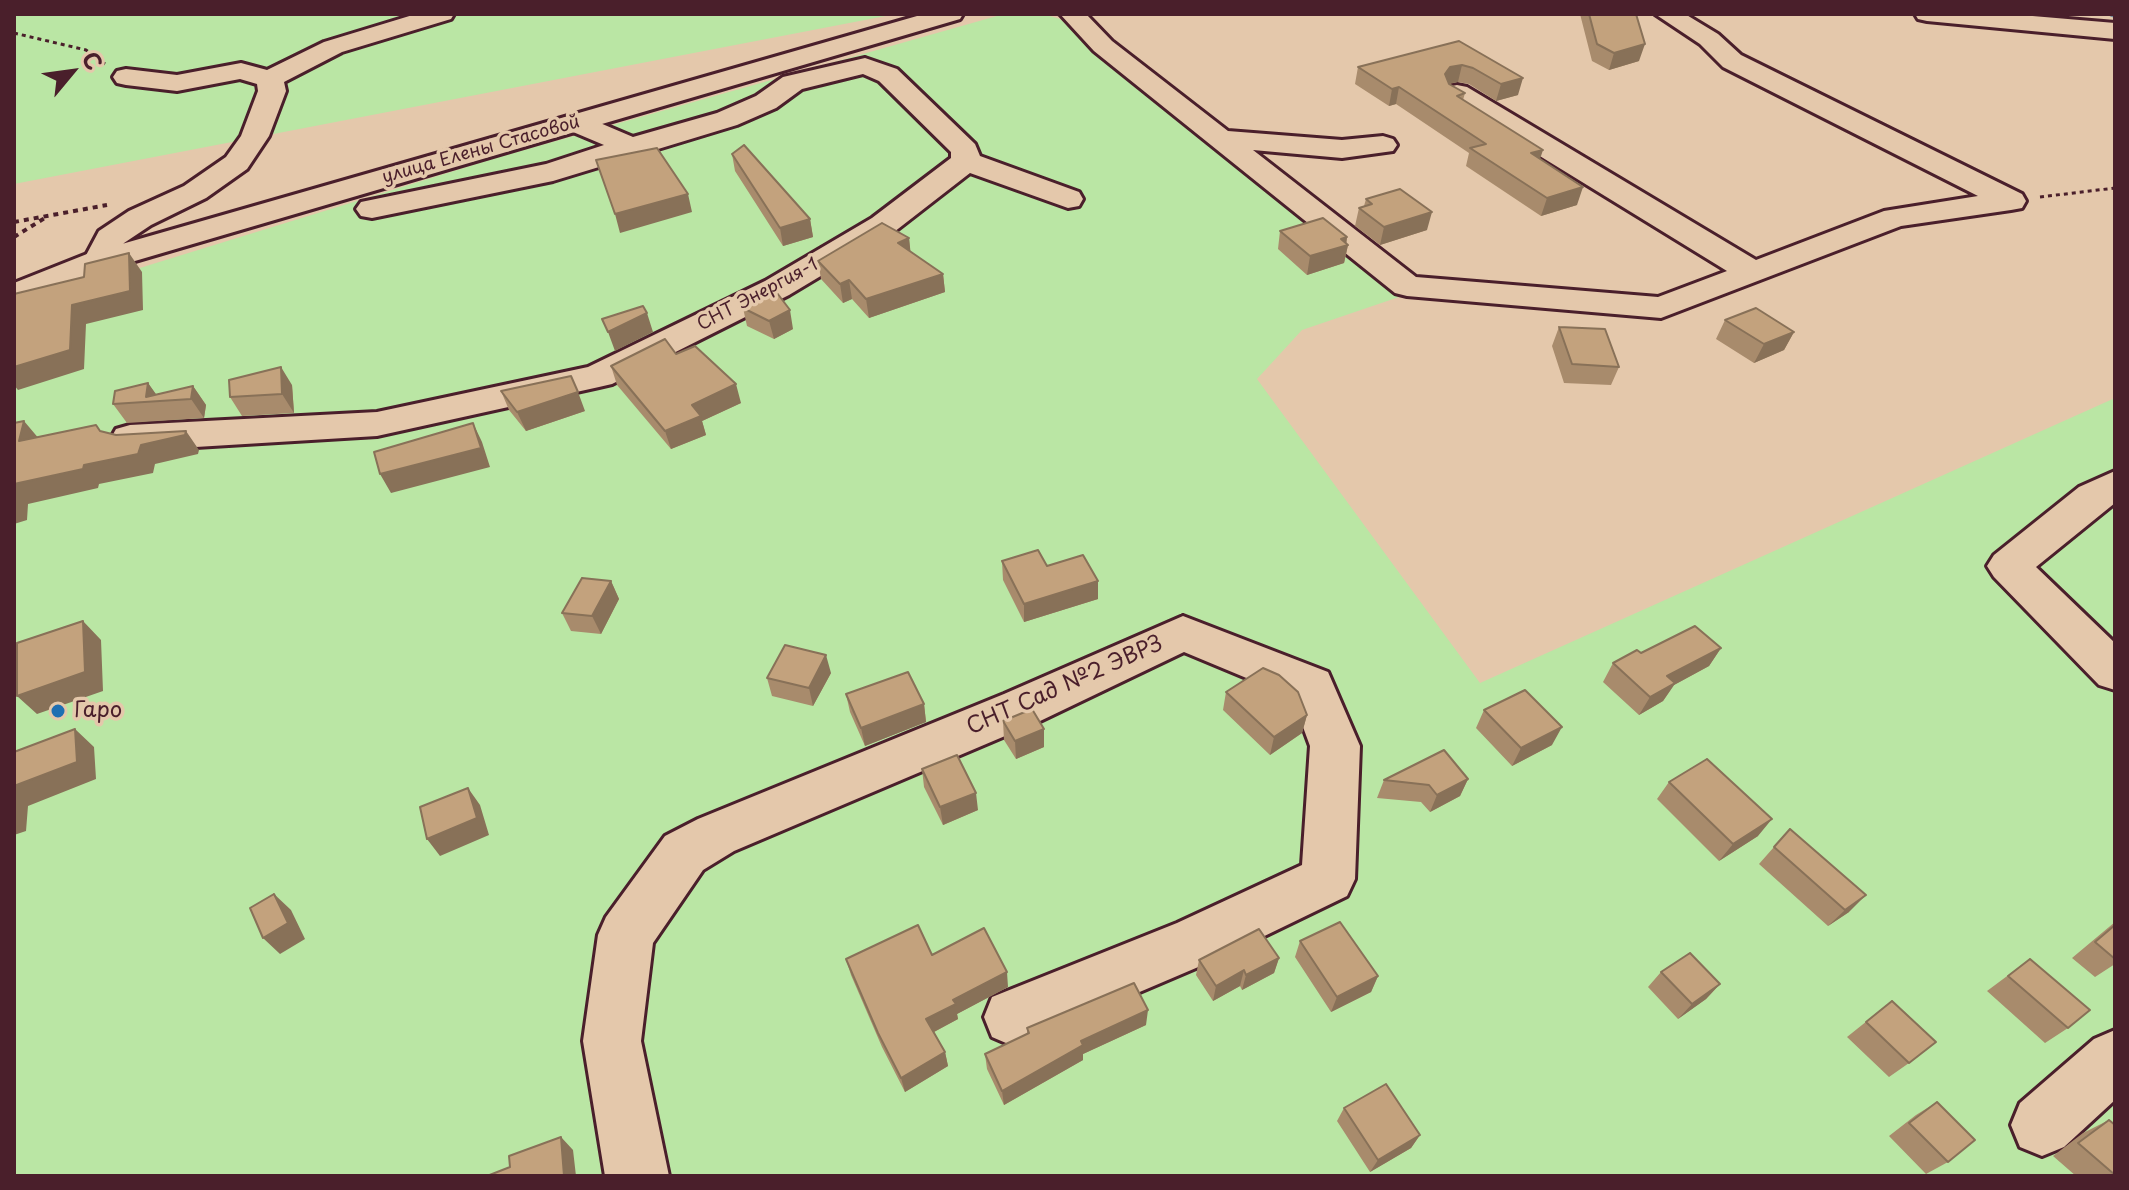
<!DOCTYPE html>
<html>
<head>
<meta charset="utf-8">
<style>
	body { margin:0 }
	#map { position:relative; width:2129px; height:1190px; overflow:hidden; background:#e4c8ab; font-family:"Playpen Sans",sans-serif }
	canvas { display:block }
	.frame { position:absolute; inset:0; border:16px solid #4a1f2b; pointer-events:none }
	.north { position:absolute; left:32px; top:32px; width:80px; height:80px; -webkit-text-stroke:6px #e4c8ab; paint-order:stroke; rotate:61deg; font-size:22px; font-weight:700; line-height:32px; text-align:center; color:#4a1f2b }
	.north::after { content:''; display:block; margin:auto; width:28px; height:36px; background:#4a1f2b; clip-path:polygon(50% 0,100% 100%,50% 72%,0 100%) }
</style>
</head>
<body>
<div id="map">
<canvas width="2129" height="1190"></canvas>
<div class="frame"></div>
<div class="north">С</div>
</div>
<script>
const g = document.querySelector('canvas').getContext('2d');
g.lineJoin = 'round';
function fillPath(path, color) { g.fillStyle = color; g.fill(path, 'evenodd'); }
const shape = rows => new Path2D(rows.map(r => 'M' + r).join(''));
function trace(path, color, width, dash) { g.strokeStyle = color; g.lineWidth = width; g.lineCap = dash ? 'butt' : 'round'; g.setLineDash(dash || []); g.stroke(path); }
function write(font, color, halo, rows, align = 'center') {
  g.font = font + ' "Playpen Sans",sans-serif'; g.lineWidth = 7; g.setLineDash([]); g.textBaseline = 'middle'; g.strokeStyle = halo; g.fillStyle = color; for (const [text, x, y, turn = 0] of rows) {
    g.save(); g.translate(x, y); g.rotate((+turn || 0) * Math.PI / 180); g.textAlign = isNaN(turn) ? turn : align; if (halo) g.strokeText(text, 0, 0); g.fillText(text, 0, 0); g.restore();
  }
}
const green = shape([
	[14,14,896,14,14,184],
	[1004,14,1043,14,1060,19,1402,296,1302,330,1257,379,1480,683,2115,398,2115,1176,14,1176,14,320,88,284,496,158]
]);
const stream = shape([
	[2112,14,2115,15]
]);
const pathFar1 = shape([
	[14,33,86,50,105,64],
	[2040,197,2115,188]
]);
const path = shape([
	[14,222,107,205],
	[14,237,48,216]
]);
const minor = shape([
	[416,14,454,14,451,19,342,52,284,82,286,91,269,136,247,169,206,198,151,225,124,243,111,268,99,271,87,268,83,261,99,231,129,211,184,186,226,157,241,136,258,91,257,84,240,79,177,91,126,85,117,83,113,77,117,71,126,69,177,75,241,63,267,70,324,42,416,14],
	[1060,14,1086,14,1112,41,1228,131,1342,140,1383,136,1393,139,1397,145,1393,151,1342,158,1253,150,1416,277,1658,297,1727,271,1447,99,1443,93,1447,87,1457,85,1467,87,1756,260,1884,211,1978,196,1723,67,1700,44,1655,14,1685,14,1718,34,1741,55,2022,194,2026,201,2022,208,2011,210,1901,226,1661,318,1407,296,1395,293,1094,51,1060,14],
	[1915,14,2009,14,2115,23,2115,39,1927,21,1918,19,1915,14],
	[865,58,897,69,975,144,980,156,1079,192,1083,199,1079,206,1068,208,970,173,894,232,789,295,612,384,599,387,377,436,130,451,116,447,111,438,116,429,130,425,377,412,588,367,765,281,872,218,951,158,951,152,879,81,863,74,802,89,776,108,737,125,553,181,372,218,361,216,356,209,361,202,546,164,604,145,566,129,562,123,566,117,576,115,586,117,633,137,717,113,756,96,783,77,865,58],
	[2115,471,2115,503,2036,567,2115,643,2115,690,2099,685,1994,577,1987,566,1994,555,2079,487,2115,471],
	[1183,616,1328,672,1360,746,1355,879,1347,896,1217,959,1013,1046,992,1037,984,1017,992,997,1177,923,1302,865,1310,746,1292,697,1184,652,1038,722,734,851,703,870,653,943,641,1041,669,1176,605,1176,583,1041,598,935,606,917,665,836,698,819,1004,694,1183,616],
	[2115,1030,2115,1100,2064,1147,2042,1156,2020,1147,2011,1125,2020,1103,2094,1039,2115,1030]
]);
const major = shape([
	[924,14,963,14,960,19,111,268,14,305,14,283,87,254,924,14]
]);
const wall = shape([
	[1580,14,1636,14,1639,61,1609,70,1592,61],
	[1459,41,1518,95,1496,101,1469,84,1458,82,1449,84,1465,93,1463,100,1540,159,1577,205,1541,216,1466,166,1469,153,1396,104,1389,106,1355,84,1358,67],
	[732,154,810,219,813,237,783,246,735,171],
	[1366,199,1427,230,1380,245,1355,226,1359,208,1364,206],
	[1280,231,1347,237,1346,244,1348,245,1344,263,1307,275,1278,249],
	[909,238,910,251,943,274,945,292,869,318,852,299,843,303,821,279,818,261],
	[743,308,793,329,774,339,747,326],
	[1725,320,1794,332,1784,350,1754,363,1716,339],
	[1559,327,1619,367,1611,385,1564,383,1552,346],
	[676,354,741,403,702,421,706,435,671,449,617,385,611,366],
	[148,383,156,395,193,386,206,405,204,418,127,423,113,404],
	[292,385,294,413,242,416,230,397],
	[501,391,585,411,526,431,509,410],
	[1002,561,1047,566,1098,581,1098,599,1024,622,1003,580],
	[611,581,619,599,601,634,571,631,562,613],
	[1721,648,1709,666,1674,685,1663,701,1639,715,1603,682,1613,663,1641,653],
	[831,673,813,706,772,696,767,678],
	[1226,692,1307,715,1302,733,1270,755,1223,710],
	[846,694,924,704,926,722,865,746,850,712],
	[1484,710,1552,745,1512,766,1476,728],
	[1003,721,1044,747,1016,759,1004,740],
	[922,769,978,810,943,825,924,787],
	[1468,779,1460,796,1430,812,1421,802,1377,798,1384,780],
	[1669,782,1758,836,1719,861,1657,799],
	[1774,847,1849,912,1828,926,1759,864],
	[2115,922,2115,964,2095,977,2072,958],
	[1300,941,1378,976,1371,992,1331,1012,1295,957],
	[932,955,1008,987,957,1014,958,1019,934,1032,945,1052,948,1066,905,1092,882,1047,851,975,846,959],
	[1279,958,1274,973,1242,990,1240,986,1213,1001,1196,975,1199,960],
	[2030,959,2068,1028,2045,1043,1987,991],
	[1661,972,1720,984,1706,999,1678,1019,1648,987],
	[1892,1001,1909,1063,1889,1077,1847,1037],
	[1146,1025,1083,1054,1083,1060,1004,1105,987,1069,985,1054,1027,1034,1027,1028],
	[1937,1102,1948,1162,1926,1174,1889,1136,1916,1115],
	[1344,1108,1420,1135,1411,1148,1370,1172,1337,1121],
	[2109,1120,2115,1176,2076,1176,2053,1156,2083,1133]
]);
const shadedWall = shape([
	[1645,44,1639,61,1609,70,1614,53],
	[1462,65,1458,82,1446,84,1445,74,1450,67],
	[1523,78,1518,95,1496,101,1501,84],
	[1399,87,1396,104,1389,106,1392,89],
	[1543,150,1537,168,1531,153],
	[1583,187,1577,205,1541,216,1547,198],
	[688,194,692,212,620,233,615,214],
	[1432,212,1427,230,1380,245,1384,227],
	[810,219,813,237,783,246,780,228],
	[1347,237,1346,246,1348,245,1344,263,1307,275,1310,256,1341,239],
	[909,238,911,256,898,243],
	[129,253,142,272,143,310,86,324,84,369,18,390,14,385,14,367,72,305],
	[943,274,945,292,869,318,866,299],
	[849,280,852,299,843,303,840,284],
	[790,310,793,329,774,339,769,321],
	[647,313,653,332,615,351,608,332],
	[1794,332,1784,350,1754,363,1764,344],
	[281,367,292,385,294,413,282,394],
	[148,383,161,401,146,397],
	[736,384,741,403,702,421,706,435,671,449,665,431,692,405],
	[193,386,206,405,204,418,191,399],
	[578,392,585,411,526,431,517,412],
	[24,421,40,440,19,441],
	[473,423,482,442,490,467,391,493,380,474],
	[186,431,199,450,198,454,155,464,153,473,99,484,98,488,28,504,27,520,14,524,14,484,84,465,141,445],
	[611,581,619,599,601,634,592,616],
	[1098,581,1098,599,1024,622,1024,604],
	[83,621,101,640,103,691,37,714,17,696],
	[1721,648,1709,666,1674,685,1663,701,1639,715,1650,697,1667,676],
	[826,655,831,673,813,706,809,688],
	[924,704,926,722,865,746,861,728],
	[1307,715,1302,733,1270,755,1274,737],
	[1562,727,1552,745,1512,766,1521,748],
	[75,729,94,747,96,779,28,806,26,831,14,835,14,786],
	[1044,729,1044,747,1016,759,1015,741],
	[1468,779,1460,796,1430,812,1437,795],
	[468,788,480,805,489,835,440,856,427,839],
	[976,793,978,810,943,825,940,807],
	[1772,819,1758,836,1719,861,1733,844],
	[274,894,291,910,305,939,280,954,263,938],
	[1866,895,1849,912,1828,926,1845,910],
	[1279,958,1274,973,1242,990,1246,975],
	[1244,970,1240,986,1213,1001,1216,986],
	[1007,972,1008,987,957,1014,958,1019,930,1034,926,1019,953,1000],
	[1378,976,1371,992,1331,1012,1337,997],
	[1720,984,1706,999,1678,1019,1692,1004],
	[1148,1010,1146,1025,1083,1054,1083,1060,1004,1105,1002,1091,1081,1041],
	[945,1052,948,1066,905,1092,901,1078],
	[1420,1135,1411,1148,1370,1172,1378,1160],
	[561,1137,573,1150,576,1176,564,1176]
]);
const building = shape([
	[1589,14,1636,14,1645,44,1614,53,1597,44,1589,14],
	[1459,41,1523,78,1501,84,1473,68,1462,65,1450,67,1445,74,1449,84,1465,93,1457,96,1543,150,1531,153,1583,187,1547,198,1470,148,1486,144,1399,87,1392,89,1358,67,1459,41],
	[744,145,810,219,780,228,732,154,744,145],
	[657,148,688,194,615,214,596,160,657,148],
	[1400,189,1432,212,1384,227,1359,208,1372,204,1366,199,1400,189],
	[1323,218,1347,237,1341,239,1348,245,1310,256,1280,231,1323,218],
	[882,223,909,238,898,243,943,274,866,299,849,280,840,284,818,261,882,223],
	[129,253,130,291,72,305,70,350,14,367,14,294,84,277,85,264,129,253],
	[774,289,790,310,769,321,743,308,774,289],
	[643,306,647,313,608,332,602,319,643,306],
	[1756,308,1794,332,1764,344,1725,320,1756,308],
	[1559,327,1605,329,1619,367,1572,364,1559,327],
	[665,339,676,354,695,346,736,384,692,405,701,416,665,431,611,366,665,339],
	[281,367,282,394,230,397,229,380,281,367],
	[571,376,578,392,517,412,501,391,571,376],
	[148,383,146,397,193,386,191,399,113,404,115,391,148,383],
	[24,421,19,441,96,425,100,431,116,435,186,431,185,435,141,445,138,454,84,465,83,469,14,484,14,423,24,421],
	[473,423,481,448,380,474,374,452,473,423],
	[1038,550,1047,566,1083,555,1098,581,1024,604,1002,561,1038,550],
	[582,578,611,581,592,616,562,613,582,578],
	[83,621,85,672,17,696,17,643,83,621],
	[1695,626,1721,648,1667,676,1675,683,1650,697,1613,663,1637,650,1641,653,1695,626],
	[785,645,826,655,809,688,767,678,785,645],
	[1263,668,1279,675,1298,692,1307,715,1274,737,1226,692,1263,668],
	[908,672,924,704,861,728,846,694,908,672],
	[1525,690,1562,727,1521,748,1484,710,1525,690],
	[1032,709,1044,729,1015,741,1003,721,1032,709],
	[75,729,77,762,14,786,14,752,75,729],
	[1444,750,1468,779,1437,795,1429,785,1384,780,1444,750],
	[957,755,976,793,940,807,922,769,957,755],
	[1707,759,1772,819,1733,844,1669,782,1707,759],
	[468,788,477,818,427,839,420,807,468,788],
	[1790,829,1866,895,1845,910,1774,847,1790,829],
	[274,894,288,923,263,938,250,908,274,894],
	[1340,922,1378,976,1337,997,1300,941,1340,922],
	[918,925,932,955,984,928,1007,972,953,1000,956,1004,926,1019,945,1052,901,1078,878,1033,846,959,918,925],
	[2115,925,2115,959,2095,942,2115,925],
	[1259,929,1279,958,1246,975,1244,970,1216,986,1199,960,1259,929],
	[1690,953,1720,984,1692,1004,1661,972,1690,953],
	[2030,959,2090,1010,2068,1028,2008,976,2030,959],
	[1134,983,1148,1010,1081,1041,1083,1045,1002,1091,985,1054,1029,1033,1027,1028,1134,983],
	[1892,1001,1936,1042,1909,1063,1866,1022,1892,1001],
	[1386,1084,1420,1135,1378,1160,1344,1108,1386,1084],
	[1937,1102,1975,1140,1948,1162,1909,1123,1937,1102],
	[2109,1120,2115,1125,2115,1175,2078,1143,2109,1120],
	[561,1137,564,1176,487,1176,510,1167,509,1156,561,1137]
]);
const markers = [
	[58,711,8,"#1f6fb2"]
];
const farStreetnames = [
	["улица Елены Стасовой",481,150,-16],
	["СНТ Энергия-1",758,295,-28]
];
const streetNames = [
	["СНТ Сад №2 ЭВРЗ",1065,686,-24]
];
const poiNames = [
	["Гаро",74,711]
];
fillPath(green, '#bae6a4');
trace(stream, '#6f879c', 6);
trace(minor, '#4a1f2b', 6);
trace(major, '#4a1f2b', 6);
trace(pathFar1, '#4a1f2b', 3, [4, 4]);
trace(path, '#4a1f2b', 4, [5, 5]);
fillPath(minor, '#e4c8ab');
fillPath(major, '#e4c8ab');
fillPath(wall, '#a88b6c');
fillPath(shadedWall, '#887158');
fillPath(building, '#c3a27d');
trace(building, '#887158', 2);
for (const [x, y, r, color] of markers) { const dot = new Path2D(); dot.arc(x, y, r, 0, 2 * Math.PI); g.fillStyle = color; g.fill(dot); trace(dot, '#e4c8ab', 3); }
write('18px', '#4a1f2b', '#e4c8ab', farStreetnames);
write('22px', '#4a1f2b', '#e4c8ab', streetNames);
write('22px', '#4a1f2b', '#e4c8ab', poiNames, 'left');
</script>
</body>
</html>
